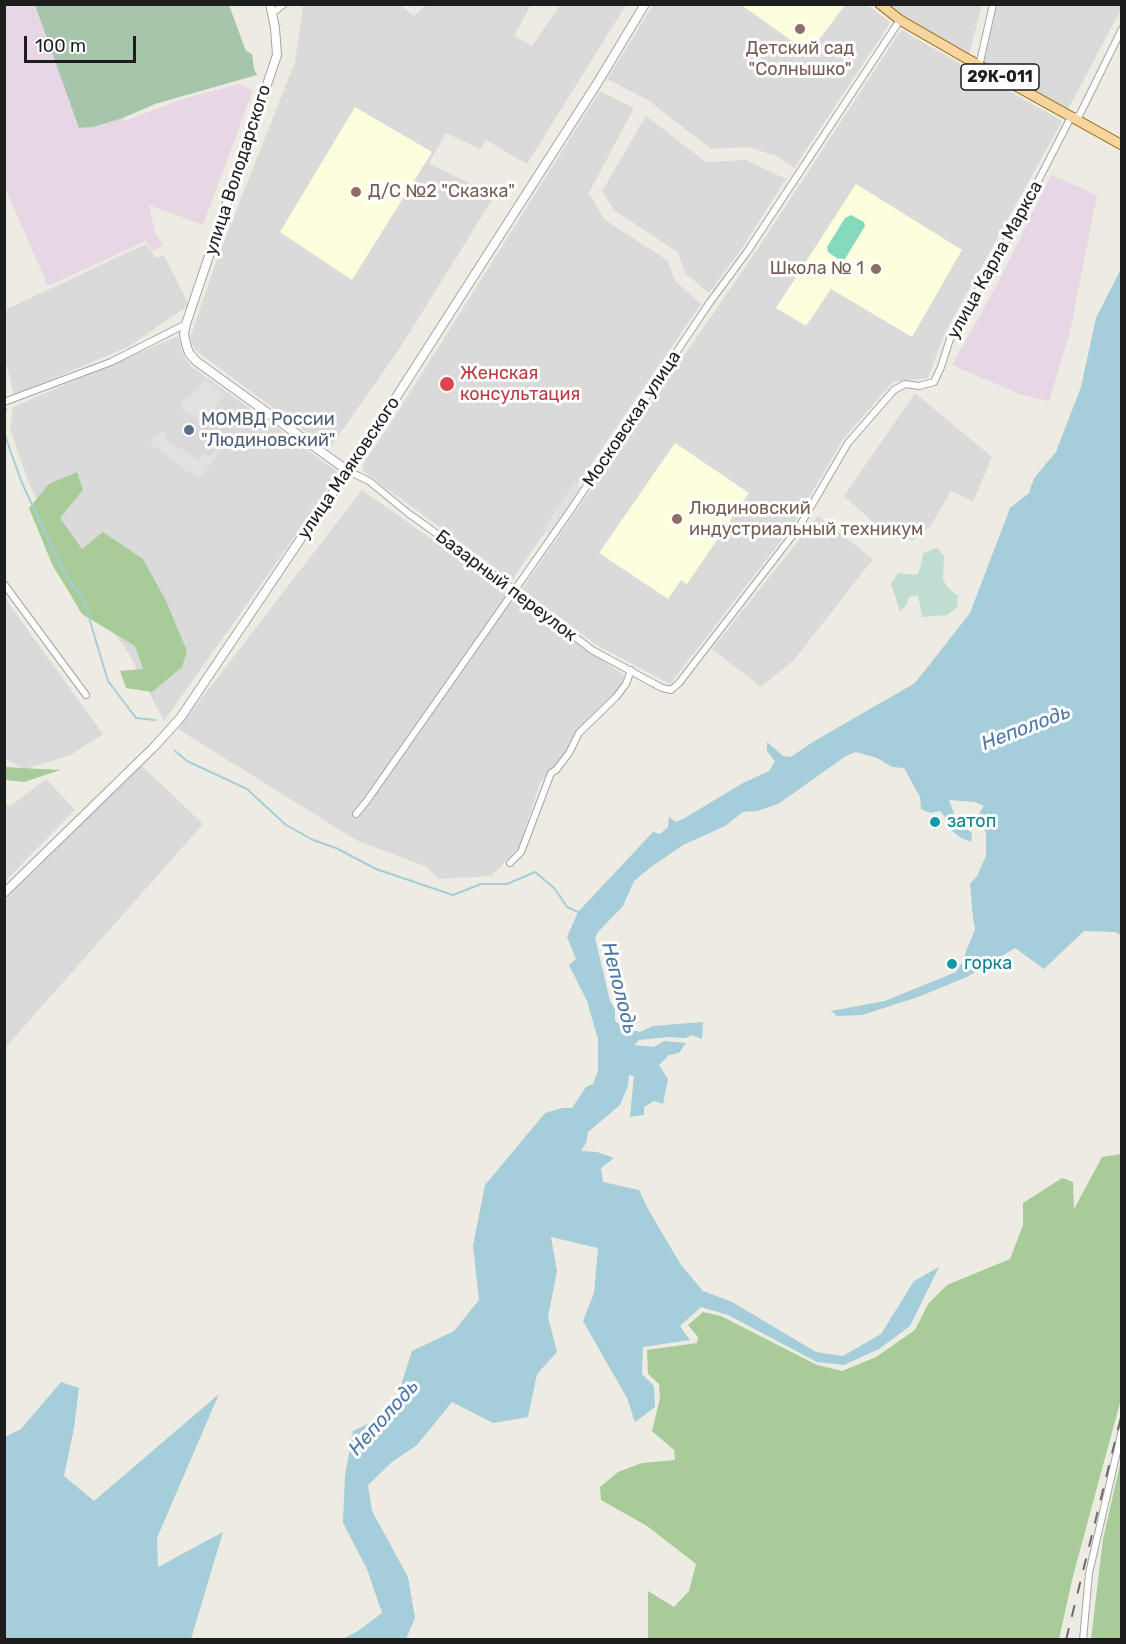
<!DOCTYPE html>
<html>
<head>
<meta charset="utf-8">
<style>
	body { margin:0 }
	#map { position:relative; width:1126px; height:1644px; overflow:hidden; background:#eeebe3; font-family:Rubik,sans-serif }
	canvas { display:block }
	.frame { position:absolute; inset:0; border:6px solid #1d1d1d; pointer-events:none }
	.scale { position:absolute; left:24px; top:36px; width:112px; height:27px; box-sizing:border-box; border:3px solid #1d1d1d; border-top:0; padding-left:8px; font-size:18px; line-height:21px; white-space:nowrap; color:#1d1d1d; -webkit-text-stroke:4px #fff; paint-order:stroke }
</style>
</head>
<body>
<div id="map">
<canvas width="1126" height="1644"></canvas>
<div class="frame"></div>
<div class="scale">100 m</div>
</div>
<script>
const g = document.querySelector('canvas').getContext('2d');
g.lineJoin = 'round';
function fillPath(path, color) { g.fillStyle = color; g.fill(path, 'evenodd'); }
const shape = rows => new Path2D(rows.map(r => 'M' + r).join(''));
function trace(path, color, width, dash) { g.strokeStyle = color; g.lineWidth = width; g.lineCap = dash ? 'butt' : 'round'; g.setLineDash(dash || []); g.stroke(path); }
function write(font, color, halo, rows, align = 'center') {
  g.font = font + ' Rubik,sans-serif'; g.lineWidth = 6; g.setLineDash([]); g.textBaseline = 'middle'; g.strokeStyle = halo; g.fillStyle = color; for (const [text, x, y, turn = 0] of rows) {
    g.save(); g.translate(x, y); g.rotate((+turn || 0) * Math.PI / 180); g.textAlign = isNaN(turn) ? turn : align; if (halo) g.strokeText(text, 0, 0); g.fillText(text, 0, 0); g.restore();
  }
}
const residential = shape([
	[303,5,400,5,414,16,426,5,531,5,514,36,532,46,560,5,626,5,527,164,486,140,480,149,446,133,429,163,492,195,492,200,398,351,329,449,195,350,190,338,217,259,295,62],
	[653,5,868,5,890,23,794,168,779,157,749,147,711,149,648,100,607,79],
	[891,5,982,5,969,54,903,16],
	[996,5,1121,5,1121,9,1068,109,981,61],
	[901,30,1062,121,944,335,928,378,893,382,843,439,794,524,670,684,595,644,522,589,753,256],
	[600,91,634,108,589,193,604,219,668,261,675,281,701,304,512,580,363,471,363,464,390,424],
	[646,116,706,162,746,160,786,179,742,248,709,293,685,273,678,252,614,210,602,191],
	[146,244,156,258,164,255,189,305,128,347,14,395,5,358,4,331,7,309],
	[178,336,183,355,192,367,338,472,320,501,164,721,129,654,69,568,28,481,10,429,13,407],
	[915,393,992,457,973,502,951,491,930,527,913,540,891,538,844,496],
	[362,490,624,675,624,682,540,783,519,847,492,876,438,879,427,867,356,840,178,729],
	[818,516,873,559,794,660,761,687,712,649],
	[4,597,103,734,71,755,25,769,5,759],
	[140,764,203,824,5,1048,5,900],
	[46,779,75,810,5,881,5,804,9,807]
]);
const industrial = shape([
	[4,5,35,5,79,128,93,127,123,118,124,121,183,99,238,84,253,90,203,225,149,205,155,233,163,246,152,251,146,241,48,286,5,188],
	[1051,175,1097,195,1070,332,1049,401,1022,395,952,365,998,283]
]);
const education = shape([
	[740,4,845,4,845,5,809,53],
	[355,107,432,152,352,280,280,232],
	[856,184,962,250,912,337,831,289,806,326,776,308],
	[675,443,749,493,687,584,681,580,668,599,599,553]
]);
const forest = shape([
	[77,472,83,490,60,518,82,549,103,532,143,559,166,601,187,651,182,667,152,692,126,688,120,671,143,669,135,646,82,614,52,564,29,508,49,484],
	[5,767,60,770,24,782,5,780],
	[1121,1154,1121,1399,1073,1576,1059,1639,648,1639,648,1591,674,1607,689,1591,696,1564,647,1526,601,1500,600,1487,618,1472,642,1463,675,1460,674,1450,652,1431,660,1398,659,1384,648,1374,647,1350,697,1343,698,1337,688,1325,703,1312,721,1316,817,1365,842,1371,876,1357,915,1330,928,1304,947,1285,1010,1259,1023,1225,1023,1203,1062,1178,1073,1182,1074,1209,1102,1157],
	[1121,1460,1121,1639,1091,1639,1103,1539]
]);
const wetland = shape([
	[937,548,944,556,943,580,949,589,958,596,957,607,947,615,922,617,918,595,909,597,906,606,900,611,891,584,898,573,917,575,920,569,923,553]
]);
const cemetery = shape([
	[35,5,229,5,246,51,252,54,254,69,257,75,155,104,123,118,93,127,79,128]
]);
const pitch = shape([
	[851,215,864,222,865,226,845,259,841,261,828,252,827,247,845,218]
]);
const parking = shape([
	[204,379,224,393,205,424,181,409,182,402,193,394],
	[163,430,167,440,199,460,204,454,210,457,217,447,221,450,202,476,198,479,150,443,151,440],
	[574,482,584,489,552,536,543,529]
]);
const water = shape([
	[1121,269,1121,935,1115,932,1084,931,1044,969,1015,948,967,977,918,997,862,1015,837,1016,831,1011,885,1001,956,972,961,964,975,929,973,918,970,884,977,876,986,856,986,833,978,815,984,806,975,802,949,800,957,822,972,833,971,842,961,838,950,829,945,817,940,811,930,813,921,809,920,797,904,768,892,767,877,758,856,752,846,756,778,804,757,811,743,812,725,826,683,845,651,867,634,881,623,906,598,932,595,938,610,1001,615,1009,615,1021,624,1028,640,1032,653,1026,703,1022,702,1039,692,1035,685,1038,667,1037,639,1040,634,1045,654,1047,664,1041,686,1043,679,1053,669,1055,659,1065,668,1079,663,1104,654,1101,644,1107,644,1115,630,1117,634,1076,629,1075,628,1086,620,1105,588,1132,586,1143,581,1151,597,1152,614,1158,601,1168,603,1182,639,1190,648,1209,681,1265,703,1291,732,1302,816,1352,843,1356,881,1334,914,1281,939,1267,910,1326,879,1349,844,1365,817,1362,728,1315,701,1307,680,1326,690,1340,643,1347,642,1374,654,1386,655,1407,635,1422,627,1398,583,1321,594,1293,598,1248,551,1237,557,1271,548,1317,557,1352,537,1374,528,1417,493,1423,452,1402,417,1445,392,1462,368,1485,372,1511,408,1577,415,1618,406,1639,343,1639,358,1631,382,1613,367,1569,343,1523,345,1476,353,1431,392,1412,412,1351,454,1331,479,1300,473,1246,485,1185,545,1113,562,1108,572,1108,586,1087,593,1084,598,1071,598,1039,587,1001,569,965,576,959,567,937,578,912,653,832,660,834,668,827,669,817,676,822,683,819,743,783,769,771,775,761,767,751,767,742,783,756,791,757,811,743,915,683,970,613,1010,508,1029,493,1034,478,1056,452,1081,387,1096,318],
	[61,1382,79,1388,74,1428,64,1476,94,1501,219,1394,157,1538,158,1567,223,1532,191,1639,5,1639,5,1437,21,1429]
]);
const stream = shape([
	[4,380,5,383],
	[4,419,6,409],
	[4,433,22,483,63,571,84,601,108,681,136,718,155,720],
	[175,751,187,761,247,789,286,825,313,840,336,848,376,869,453,895,481,884,507,884,535,872,555,889,567,907,578,912,579,914]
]);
const minor = shape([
	[273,13,284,4],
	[974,63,980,62,993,4],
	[4,402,111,362,186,324],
	[348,471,369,481,408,513,501,580,592,650,662,688,671,690,679,683,799,527,848,443,894,390,905,384,919,386,934,382,941,367,950,339,1018,220,1071,117,1079,116,1122,29],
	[4,584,86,695],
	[356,814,366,802,570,511,710,302,747,252,900,20],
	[510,863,521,852,551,773,556,770,569,753,579,733,616,697,626,684,631,670],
	[1083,1640,1089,1573,1122,1430]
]);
const tertiary = shape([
	[270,4,275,28,277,55,186,324,184,334,186,344,189,353,196,361,348,471],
	[4,893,155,746,181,717,314,519,356,460,598,82,645,4]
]);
const primary = shape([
	[880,4,900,20,964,57,1122,145]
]);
const rail = shape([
	[1066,1640,1122,1413]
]);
const markers = [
	[800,29,6,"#8d6e63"],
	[356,192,6,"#8d6e63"],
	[876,269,6,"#8d6e63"],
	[447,384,8,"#e0444e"],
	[189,430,6,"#5c6f8a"],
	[677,519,6,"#8d6e63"],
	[935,822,6,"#0f9aa8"],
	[952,964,6,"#0f9aa8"]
];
const shields = [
	[1000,77,78]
];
const shieldNames = [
	["29К-011",1000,77]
];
const educationNames = [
	["Детский сад",800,49,"center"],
	["\"Солнышко\"",800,70,"center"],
	["Д/С №2 \"Сказка\"",368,192],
	["Школа № 1",864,269,"right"],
	["Людиновский",689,509],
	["индустриальный техникум",689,530]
];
const streetNames = [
	["улица Володарского",238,170,-72],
	["улица Карла Маркса",995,260,-61],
	["Московская улица",632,419,-56],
	["улица Маяковского",349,468,-56],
	["Базарный переулок",506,586,37]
];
const healthNames = [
	["Женская",460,374],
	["консультация",460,395]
];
const serviceNames = [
	["МОМВД России",201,420],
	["\"Людиновский\"",201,441]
];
const cultureNames = [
	["затоп",947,822],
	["горка",964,964]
];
const waterNames = [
	["Неполодь",1026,728,-21],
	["Неполодь",619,988,76],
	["Неполодь",384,1418,-48]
];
fillPath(residential, '#dbdada');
fillPath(industrial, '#e7d6e3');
fillPath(education, '#fdfedd');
fillPath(forest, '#a7cc99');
fillPath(wetland, '#c1dcd0');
fillPath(cemetery, '#a5c6ab');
fillPath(pitch, '#84dbbc');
fillPath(parking, '#e1e1e1');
fillPath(water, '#a5cdda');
trace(stream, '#a5cdda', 2);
trace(minor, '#a4a4a4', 8);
trace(tertiary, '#a4a4a4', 10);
trace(primary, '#916705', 11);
trace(minor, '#fff', 6);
trace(tertiary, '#fff', 8);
trace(primary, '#f8d49e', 9);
trace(rail, '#6b6b6b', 2, [12, 12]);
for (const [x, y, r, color] of markers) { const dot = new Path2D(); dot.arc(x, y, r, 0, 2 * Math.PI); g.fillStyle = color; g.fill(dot); trace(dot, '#fff', 2); }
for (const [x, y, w] of shields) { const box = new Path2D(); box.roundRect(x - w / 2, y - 13, w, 26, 4.5); g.fillStyle = '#fff'; g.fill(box); trace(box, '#1d1d1d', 1.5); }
write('bold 16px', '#1d1d1d', null, shieldNames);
write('18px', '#785e54', '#fff', educationNames, 'left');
write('18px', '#1d1d1d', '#fff', streetNames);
write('18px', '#be3a42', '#fff', healthNames, 'left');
write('18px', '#4e5e75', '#fff', serviceNames, 'left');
write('18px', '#0d838f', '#fff', cultureNames, 'left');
write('italic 20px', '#4d79a9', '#fff', waterNames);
</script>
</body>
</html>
